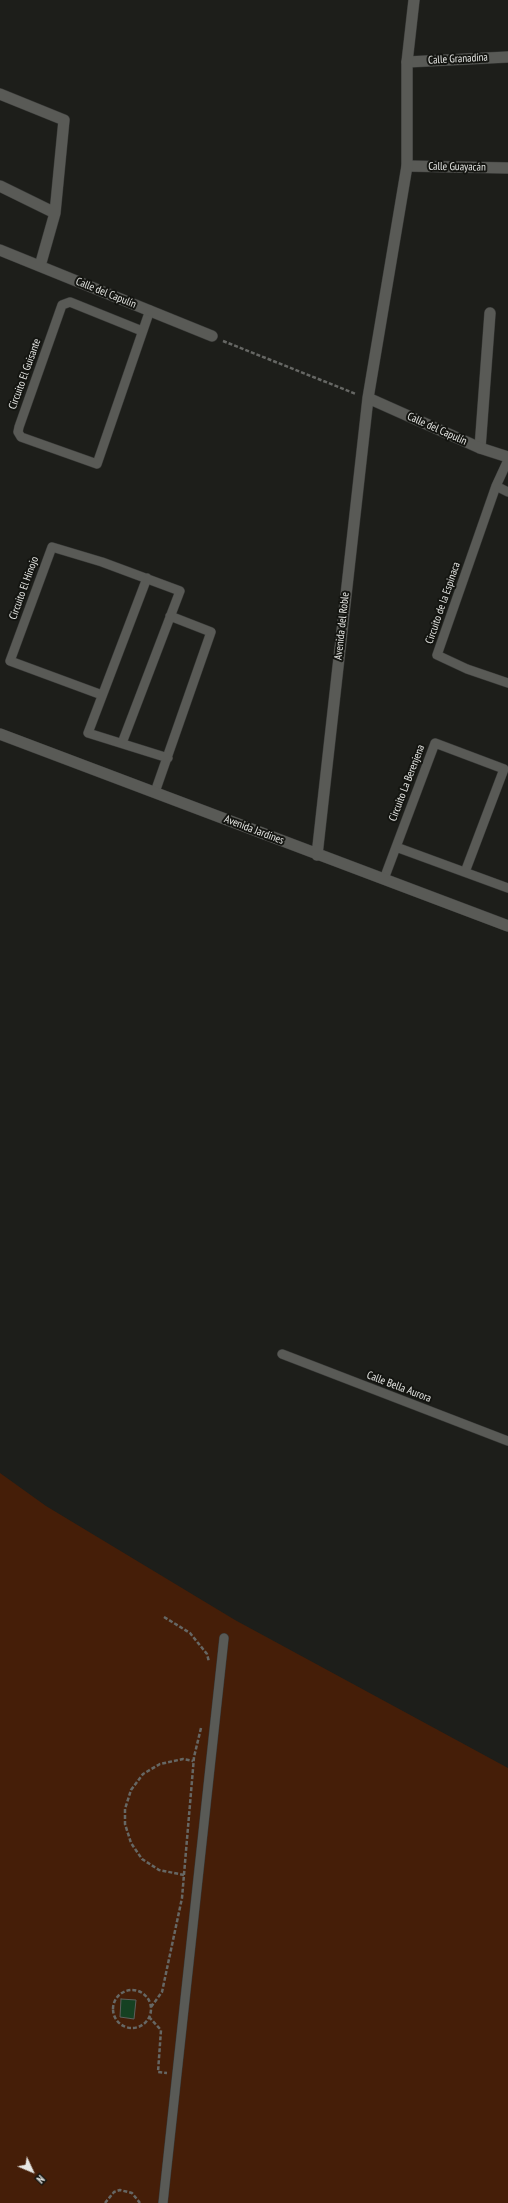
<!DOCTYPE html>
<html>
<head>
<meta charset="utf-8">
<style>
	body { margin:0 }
	#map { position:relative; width:508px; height:2203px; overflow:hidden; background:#1d1e1a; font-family:"PT Sans Narrow",sans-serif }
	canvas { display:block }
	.north { position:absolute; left:12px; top:2151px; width:40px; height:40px; -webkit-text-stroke:3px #141511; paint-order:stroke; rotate:134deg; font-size:11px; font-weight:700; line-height:16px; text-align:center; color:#e6e7e4 }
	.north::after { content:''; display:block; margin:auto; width:14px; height:18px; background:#e6e7e4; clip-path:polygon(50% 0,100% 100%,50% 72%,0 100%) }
</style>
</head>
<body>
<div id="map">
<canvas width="508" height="2203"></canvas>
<div class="north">N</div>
</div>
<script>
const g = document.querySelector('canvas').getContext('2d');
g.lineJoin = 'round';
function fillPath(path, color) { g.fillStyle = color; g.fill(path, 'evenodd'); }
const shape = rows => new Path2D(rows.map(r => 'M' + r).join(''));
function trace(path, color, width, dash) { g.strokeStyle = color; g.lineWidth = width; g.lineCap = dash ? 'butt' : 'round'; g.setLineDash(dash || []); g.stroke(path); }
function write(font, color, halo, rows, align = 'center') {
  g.font = font + ' "PT Sans Narrow",sans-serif'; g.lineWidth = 4; g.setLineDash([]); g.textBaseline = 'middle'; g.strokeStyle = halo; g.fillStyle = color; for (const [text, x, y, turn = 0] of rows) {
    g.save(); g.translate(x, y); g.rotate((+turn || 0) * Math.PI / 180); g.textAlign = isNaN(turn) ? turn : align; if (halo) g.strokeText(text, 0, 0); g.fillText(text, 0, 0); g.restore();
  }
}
const green = shape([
	[0,1473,46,1506,235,1620,508,1768,508,2203,0,2203]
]);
const building = shape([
	[121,1999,136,2000,134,2019,120,2017,121,1999]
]);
const path = shape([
	[223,341,356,394],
	[164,1617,190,1633,207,1654,209,1662],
	[184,1875,159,1870,142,1859,131,1843,125,1824,125,1809,131,1790,143,1774,160,1764,183,1759,193,1761],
	'113 2009a19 19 0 1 1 38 0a19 19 0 1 1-38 0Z',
	[151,2007,162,1992,182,1898,194,1757,201,1728],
	[149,2017,161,2030,158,2072,167,2073],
	[105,2203,114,2192,120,2190,132,2193,140,2203]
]);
const service = shape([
	[142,331,70,302,62,305,19,427,18,432,21,437,97,464,150,310],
	[508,460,496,486,437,655,467,669,508,683],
	[496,486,508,492],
	[147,578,88,733,168,758],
	[102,695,10,661,52,547,102,562,180,591,122,743],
	[155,792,211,632,170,616],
	[396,847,508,888],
	[384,879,435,743,504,769,465,872],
	[282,1354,508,1441],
	[163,2203,224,1638]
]);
const minor = shape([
	[407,62,508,57],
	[0,94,64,120,55,213,40,266],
	[407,166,508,168],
	[0,186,55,213],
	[0,250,212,336],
	[480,448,490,313]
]);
const tertiary = shape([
	[368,398,480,448,508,457],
	[0,734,508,926],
	[317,855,368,398,407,166,407,62,414,0]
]);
const streetNames = [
	["Calle Granadina",458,59,-3],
	["Calle Guayacán",457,167,1],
	["Calle del Capulín",106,293,22],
	["Circuito El Guisante",25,374,-70],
	["Calle del Capulín",437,429,24],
	["Circuito El Hinojo",24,588,-70],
	["Circuito de la Espinaca",443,603,-71],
	["Avenida del Roble",342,626,-84],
	["Circuito La Berenjena",407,783,-69],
	["Avenida Jardines",254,830,21],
	["Calle Bella Aurora",399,1387,21]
];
fillPath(green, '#451e08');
fillPath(building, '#154122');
trace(building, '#5c5f5c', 1);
trace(service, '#383937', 10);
trace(minor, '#383937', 12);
trace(tertiary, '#383937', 12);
trace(path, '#666764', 2.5, [4, 2]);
trace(service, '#595a56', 9);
trace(minor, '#595a56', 11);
trace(tertiary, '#595a56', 11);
write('11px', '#e6e7e4', '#141511', streetNames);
</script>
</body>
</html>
